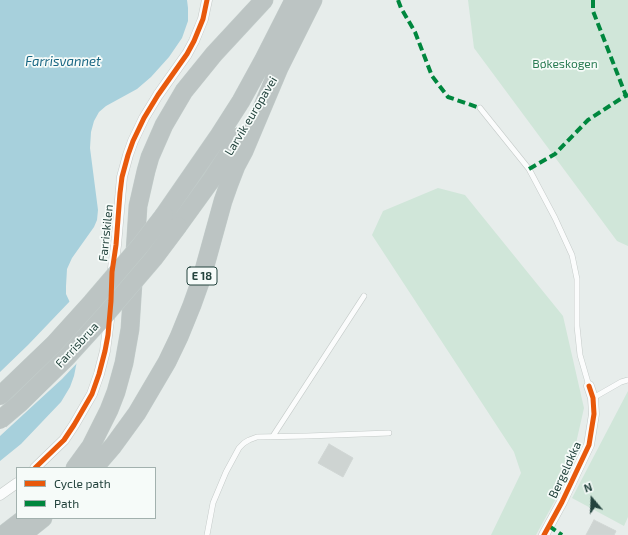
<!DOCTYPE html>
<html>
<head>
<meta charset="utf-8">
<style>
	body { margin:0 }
	#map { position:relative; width:628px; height:535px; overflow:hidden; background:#e7edeb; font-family:"Exo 2",sans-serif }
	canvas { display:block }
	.legend { position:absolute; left:16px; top:467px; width:140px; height:52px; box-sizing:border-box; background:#f6fbf9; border:1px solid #a2b1ae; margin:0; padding:5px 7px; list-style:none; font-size:12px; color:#23433d }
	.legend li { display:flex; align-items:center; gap:8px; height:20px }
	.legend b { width:20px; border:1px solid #a2b1ae }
	.north { position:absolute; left:572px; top:479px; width:40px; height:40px; -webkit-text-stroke:3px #f6fbf9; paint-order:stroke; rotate:341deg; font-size:11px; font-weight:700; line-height:16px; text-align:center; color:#23433d }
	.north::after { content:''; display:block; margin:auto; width:14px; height:18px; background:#23433d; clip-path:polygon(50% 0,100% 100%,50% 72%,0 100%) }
</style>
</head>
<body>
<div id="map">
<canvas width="628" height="535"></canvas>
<ul class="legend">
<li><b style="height:5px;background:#e8590c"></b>Cycle path</li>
<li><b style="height:5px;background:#00873e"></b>Path</li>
</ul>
<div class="north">N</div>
</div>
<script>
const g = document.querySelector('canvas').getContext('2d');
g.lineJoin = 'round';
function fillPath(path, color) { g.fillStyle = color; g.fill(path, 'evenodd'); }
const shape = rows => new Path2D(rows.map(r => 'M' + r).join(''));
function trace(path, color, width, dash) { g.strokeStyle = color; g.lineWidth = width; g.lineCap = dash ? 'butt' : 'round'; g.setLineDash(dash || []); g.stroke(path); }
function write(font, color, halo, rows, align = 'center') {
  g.font = font + ' "Exo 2",sans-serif'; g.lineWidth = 3.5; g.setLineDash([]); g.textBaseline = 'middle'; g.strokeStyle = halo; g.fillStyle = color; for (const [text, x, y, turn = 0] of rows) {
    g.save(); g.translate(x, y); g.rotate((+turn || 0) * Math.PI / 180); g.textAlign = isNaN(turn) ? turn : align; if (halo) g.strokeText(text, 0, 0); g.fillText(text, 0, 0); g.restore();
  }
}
const green = shape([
	[468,0,628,0,628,246,617,241,474,48],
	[438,188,465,195,563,316,584,408,574,452,558,495,536,535,491,535,521,473,514,452,372,235,383,211],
	[628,391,628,517,624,526,572,498]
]);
const water = shape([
	[0,0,187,0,188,8,188,21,182,38,169,57,151,77,137,89,106,106,99,112,94,121,91,132,90,148,98,210,97,220,94,227,72,258,67,269,66,286,66,294,73,309,77,361,74,376,70,387,61,402,21,444,0,461]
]);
const pier = shape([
	[71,300,78,316,82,332,82,345,79,361,62,379,0,436,0,372,28,345]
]);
const building = shape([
	[329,444,353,458,343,477,318,463,329,444],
	[594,520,616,531,614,535,586,535,594,520]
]);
const lane = shape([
	[480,108,529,169,555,218,572,255,577,279,577,326,580,355,589,386],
	[593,398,621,382,628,380],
	[273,436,364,296],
	[207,535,213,503,226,472,239,448,244,443,249,440,257,437,307,436,389,433]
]);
const street = shape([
	[112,276,116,245,122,177,128,155,133,141,144,118,158,95,187,54,194,41,203,19,207,0],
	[35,468,64,440,74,425,92,394,99,374,105,351,110,312],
	[0,495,17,483],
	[544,535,562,502,589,445,594,414,593,398,589,386]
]);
const highway = shape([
	[274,78,313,0],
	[164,215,218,137,241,101,264,59,294,0],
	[178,226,212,179,240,136],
	[75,468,91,446,109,410,116,392,124,363,130,329,138,206,146,171,150,157,164,125,184,91,214,54,264,0],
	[94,468,113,446,137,413,167,362,179,337,192,305,202,277,223,201,229,184,236,166,244,151,279,68],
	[3,535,25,518],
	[22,535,43,518]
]);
const highwayBridge = shape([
	[0,396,54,344,92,302,140,246,164,215],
	[0,420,20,403,66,358,106,314,154,258,178,226]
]);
const quiet = shape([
	[398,0,401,8,415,32,432,76,448,97,480,108],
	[593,0,593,11,628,101],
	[529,169,555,154,588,120,628,94],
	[549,526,562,535]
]);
const cycleway = shape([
	[35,468,64,440,74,425,92,394,99,374,105,351,108,335,111,301,112,272,116,245,120,193,122,177,128,155,133,141,144,118,158,95,187,54,194,41,203,19,207,0],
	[544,535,562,502,589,445,594,414,593,398,589,386]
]);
const shields = [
	[202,276,30]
];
const shieldNames = [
	["E 18",202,276]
];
const parkNames = [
	["Bøkeskogen",565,64]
];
const streetNames = [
	["Larvik europavei",251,116,-59],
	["Farriskilen",106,233,-84],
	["Farrisbrua",77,345,-47],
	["Bergeløkka",565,470,-65]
];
const waterNames = [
	["Farrisvannet",63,62]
];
fillPath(green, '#d0e6d9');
fillPath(water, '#a7d0dc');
fillPath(pier, '#e7edeb');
fillPath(building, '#ced4d2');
trace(building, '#d0d6d4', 1);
trace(lane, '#c4cac8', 6);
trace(street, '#c4cac8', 11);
trace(highway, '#c2ccca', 19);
trace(lane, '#fbfcfc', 5);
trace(street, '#fbfcfc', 10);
trace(highway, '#bcc4c3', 18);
trace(highwayBridge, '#c2ccca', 19, []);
trace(highwayBridge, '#bcc4c3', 18);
trace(quiet, '#00873e', 4, [8, 4]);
trace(cycleway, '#e8590c', 5);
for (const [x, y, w] of shields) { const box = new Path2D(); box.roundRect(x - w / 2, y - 9, w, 18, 3); g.fillStyle = '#f6fbf9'; g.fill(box); trace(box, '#23433d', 1); }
write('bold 11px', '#23433d', null, shieldNames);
write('12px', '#2a7c53', '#f6fbf9', parkNames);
write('12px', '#23433d', '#f6fbf9', streetNames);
write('italic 13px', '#186683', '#f6fbf9', waterNames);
</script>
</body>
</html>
